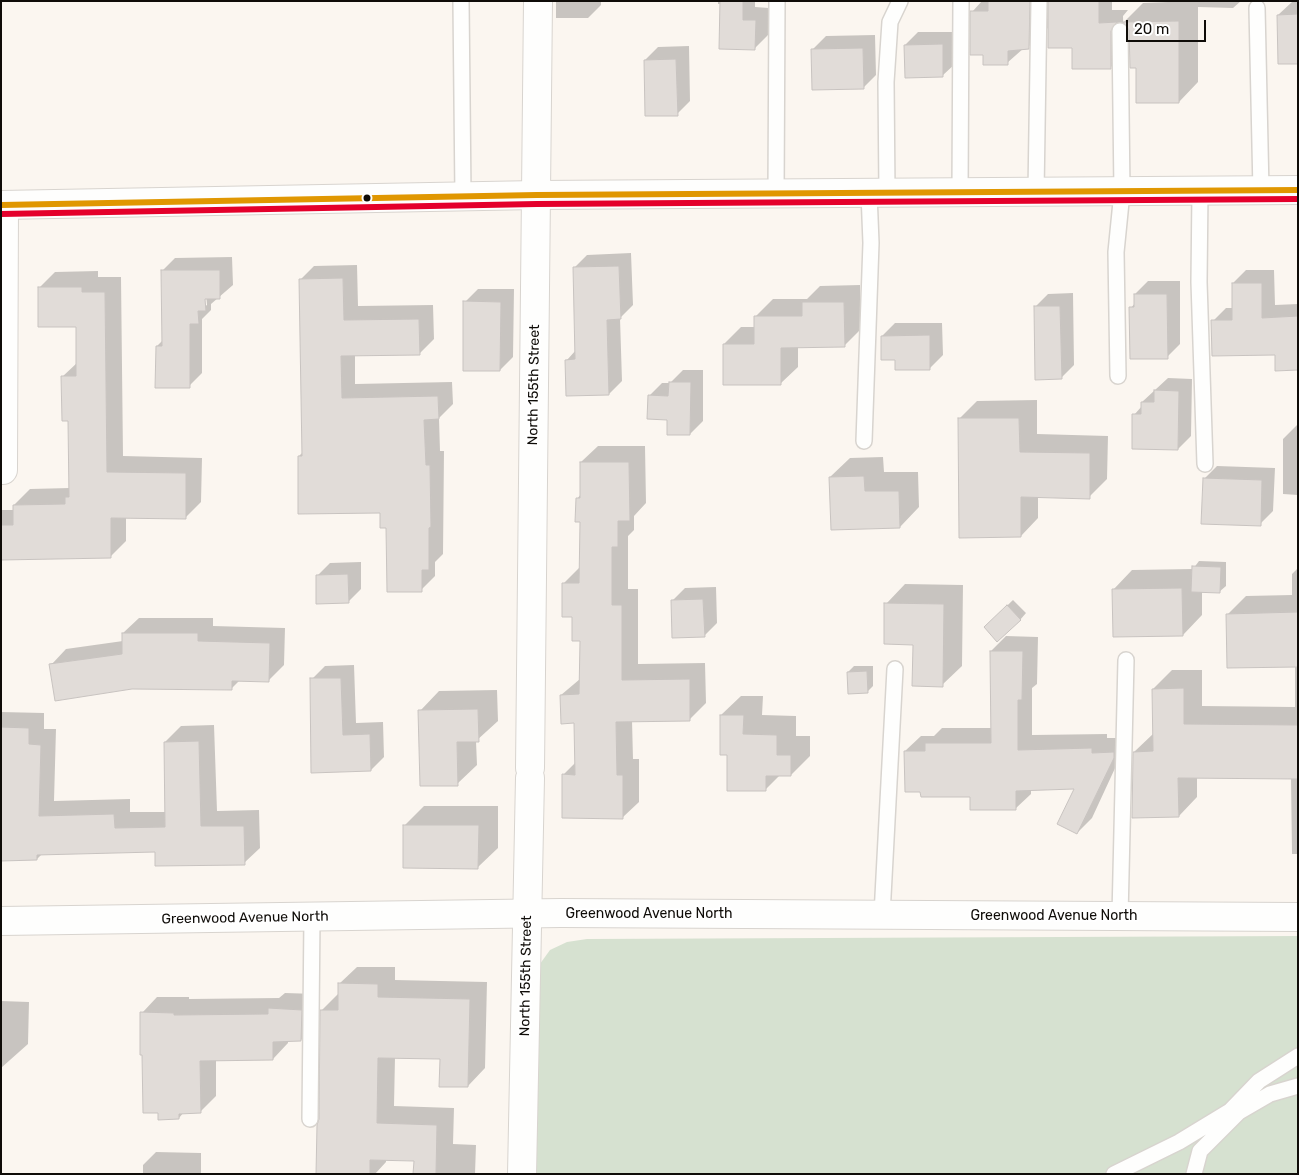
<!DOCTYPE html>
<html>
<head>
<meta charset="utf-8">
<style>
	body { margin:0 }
	#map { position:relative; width:1299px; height:1175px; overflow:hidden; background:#fbf6f0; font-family:Rubik,sans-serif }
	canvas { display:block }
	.frame { position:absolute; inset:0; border:2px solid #0f0c08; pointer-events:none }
	.scale { position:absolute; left:1126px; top:20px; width:80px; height:22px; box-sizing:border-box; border:2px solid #0f0c08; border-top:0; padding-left:6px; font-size:15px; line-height:18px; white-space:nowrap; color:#0f0c08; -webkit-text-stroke:4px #fff; paint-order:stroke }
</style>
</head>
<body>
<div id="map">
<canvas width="1299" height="1175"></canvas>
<div class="frame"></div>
<div class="scale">20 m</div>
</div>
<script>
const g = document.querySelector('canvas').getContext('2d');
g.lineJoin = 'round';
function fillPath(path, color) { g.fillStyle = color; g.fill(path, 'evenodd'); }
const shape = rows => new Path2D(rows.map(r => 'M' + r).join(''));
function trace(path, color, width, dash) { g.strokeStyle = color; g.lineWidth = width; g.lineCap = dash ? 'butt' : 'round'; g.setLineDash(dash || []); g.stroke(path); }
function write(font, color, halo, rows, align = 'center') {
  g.font = font + ' Rubik,sans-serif'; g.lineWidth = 4.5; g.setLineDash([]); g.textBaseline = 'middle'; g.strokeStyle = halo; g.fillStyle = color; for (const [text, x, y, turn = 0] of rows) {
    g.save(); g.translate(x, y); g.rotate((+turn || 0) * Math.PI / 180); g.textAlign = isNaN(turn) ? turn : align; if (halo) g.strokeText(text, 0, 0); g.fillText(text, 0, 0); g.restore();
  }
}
const green = shape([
	[1298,936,1298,1174,531,1174,537,968,550,950,567,942,587,939]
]);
const shadow = shape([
	[556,1,601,1,601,5,588,18,556,18],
	[718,1,755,1,755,7,769,8,768,35,755,48,721,4,718,4],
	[982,1,1112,1,1112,10,1128,10,1123,16,1124,54,1111,67,1073,46,1049,27,1028,47,1024,48,1007,63,984,54,972,12],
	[1193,1,1241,1,1233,8,1198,7,1198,82,1179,102,1137,67,1131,30,1124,22,1143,3],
	[1292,2,1298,2,1298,63,1278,15],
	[918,32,955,32,956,63,942,76,905,45],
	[875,35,876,75,863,88,813,49,826,36],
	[689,46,690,101,677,114,645,60,658,47],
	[631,253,633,305,620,318,622,381,609,394,567,360,576,350,574,268,587,255],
	[232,257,233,285,211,304,211,310,202,319,202,373,189,386,157,346,163,340,162,271,175,258],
	[204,293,206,293,207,305,204,307],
	[357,265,358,306,433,305,434,339,419,354,355,355,355,384,452,382,453,404,439,418,440,451,444,451,443,554,435,562,435,576,421,590,387,527,382,512,299,456,303,452,300,280,314,266],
	[1246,270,1274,270,1275,305,1298,304,1298,369,1276,354,1213,321,1226,308,1233,308,1233,283],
	[98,271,98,277,121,277,123,456,202,458,201,502,185,518,126,517,126,541,110,557,1,558,1,510,14,510,14,505,30,489,70,488,69,420,62,377,78,362,78,326,39,288,55,272],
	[1148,281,1180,281,1180,344,1167,357,1131,308,1135,303,1135,294],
	[860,285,861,329,844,346,798,347,798,367,780,384,724,344,741,327,756,327,756,316,773,299,807,299,820,286],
	[478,289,514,289,513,357,500,370,465,302],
	[1073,293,1074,365,1061,378,1035,307,1048,294],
	[895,323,942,323,943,355,930,368,896,359,882,336],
	[683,370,703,370,703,421,690,434,668,418,649,396,662,383,670,383],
	[1168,378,1192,379,1191,436,1178,449,1134,415,1142,406,1142,402],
	[1037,400,1037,434,1108,436,1107,479,1089,497,1038,496,1038,518,1021,536,959,419,977,401],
	[1298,424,1298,495,1283,494,1283,439],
	[598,446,645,446,646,503,634,516,634,530,628,536,628,589,638,589,638,664,705,663,706,703,689,720,632,720,633,759,639,759,639,802,622,818,563,775,576,762,575,722,561,695,580,679,581,640,564,583,580,567,581,520,577,499,581,494,581,462],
	[883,457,884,472,918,472,919,507,900,527,830,477,850,458],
	[1217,466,1275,468,1273,511,1260,524,1204,479],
	[1199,561,1226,562,1226,586,1219,592,1202,591,1202,615,1183,635,1113,590,1132,570,1193,569],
	[361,562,361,589,348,602,317,576,330,563],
	[1298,568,1298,854,1292,854,1291,777,1197,777,1197,797,1179,816,1134,752,1154,733,1153,689,1172,670,1202,670,1202,706,1295,707,1295,665,1227,615,1246,596,1292,595,1292,574],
	[905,584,963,585,962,666,942,685,886,604],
	[716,587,717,623,704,636,672,601,685,588],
	[1013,600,1026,613,1020,620,985,627],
	[139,618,213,618,213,626,285,628,284,665,268,681,240,680,232,688,51,665,66,649,123,641,123,633],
	[1006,636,1038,637,1037,684,1032,688,1032,735,1107,734,1107,738,1129,738,1092,818,1077,833,1076,788,1031,789,1031,794,1015,809,972,796,905,751,921,736,934,736,942,728,992,728,991,651],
	[354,665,356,723,383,722,384,757,371,770,312,771,312,679,325,666],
	[854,666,873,666,873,686,867,692,848,672],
	[497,690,498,721,476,741,477,765,457,784,420,711,439,691],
	[741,696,763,696,762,715,796,716,796,736,810,736,810,756,791,775,780,775,765,790,728,753,721,715],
	[1,712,44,713,44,729,56,729,54,801,130,799,130,812,166,812,165,742,181,726,214,725,217,811,259,810,260,848,244,863,156,851,42,854,37,859,1,860],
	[424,806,498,806,498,848,478,867,405,825],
	[357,967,395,967,395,980,487,982,485,1068,468,1086,441,1058,395,1057,394,1106,454,1108,453,1144,476,1145,475,1174,414,1174,415,1159,386,1159,386,1162,375,1174,317,1174,321,1119,322,1010,339,993,339,984],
	[285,993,317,994,317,1024,301,1040,288,1040,288,1043,273,1059,216,1059,216,1096,200,1112,184,1112,179,1118,142,1013,157,997,189,997,189,999,279,998],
	[1,1001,29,1002,28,1044,1,1068],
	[156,1152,201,1153,201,1174,143,1174,143,1165]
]);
const building = shape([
	[720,1,743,1,743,20,756,20,755,50,719,49,720,1],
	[988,1,1030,1,1029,49,1008,51,1008,65,983,65,983,55,970,55,970,11,988,11,988,1],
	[1048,1,1099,1,1099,23,1117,22,1111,31,1111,69,1072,69,1072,48,1048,48,1048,1],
	[1298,14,1298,64,1278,64,1277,15,1298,14],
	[1179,21,1179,103,1136,103,1136,68,1130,68,1129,30,1123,22,1179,21],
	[943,44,943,77,905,78,904,45,943,44],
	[863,48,864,89,812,90,811,49,863,48],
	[676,59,678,116,645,116,644,60,676,59],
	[619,266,621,319,607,320,609,395,566,396,565,360,575,359,573,267,619,266],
	[161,270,220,270,220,299,205,299,206,311,198,311,199,324,190,324,190,388,155,388,156,346,162,346,161,270],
	[343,278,344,320,419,319,420,355,341,356,342,398,438,396,439,419,424,420,426,465,430,465,431,527,429,528,429,570,422,570,422,592,387,592,386,528,380,528,380,513,298,514,298,456,302,456,299,279,343,278],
	[1232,283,1262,283,1262,318,1298,316,1298,370,1275,371,1275,355,1212,356,1211,320,1232,320,1232,283],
	[38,287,82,287,82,292,105,292,107,472,186,473,186,519,111,518,111,558,1,560,1,525,13,525,13,505,65,504,65,497,69,497,68,421,62,421,61,376,76,376,76,327,38,327,38,287],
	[1134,294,1167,294,1168,359,1130,359,1129,307,1134,307,1134,294],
	[463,301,501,302,500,371,463,371,463,301],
	[802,302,844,302,845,347,781,348,781,385,723,385,723,344,754,344,754,316,802,316,802,302],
	[1034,306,1060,306,1062,379,1035,380,1034,306],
	[930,335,930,370,895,370,895,360,881,360,881,336,930,335],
	[669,382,691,382,690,435,667,435,667,420,647,419,648,395,668,396,669,382],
	[1154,390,1179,391,1178,450,1132,449,1132,414,1141,414,1141,402,1154,402,1154,390],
	[958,418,1019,418,1020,452,1090,453,1090,499,1021,497,1021,537,959,538,958,418],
	[580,462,629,462,630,521,618,521,618,547,612,547,612,605,622,605,622,680,690,679,690,721,616,722,617,775,623,775,623,819,562,818,562,774,575,775,574,723,561,724,560,695,579,694,580,641,572,641,572,617,562,617,562,583,579,583,580,522,575,522,576,498,580,498,580,462],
	[864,476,865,491,899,491,900,528,831,530,829,477,864,476],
	[1203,478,1262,480,1261,526,1201,524,1203,478],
	[1192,566,1221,567,1220,593,1191,592,1192,566],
	[348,574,349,603,316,604,316,575,348,574],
	[1182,588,1183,636,1113,637,1112,589,1182,588],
	[703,599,705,637,672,638,671,600,703,599],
	[884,603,944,604,943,687,912,686,913,645,884,644,884,603],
	[1007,605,1021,620,997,642,984,627,1007,605],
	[1298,612,1298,667,1227,668,1226,614,1298,612],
	[122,633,198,633,198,641,270,643,269,682,232,681,232,690,132,689,55,701,49,664,122,654,122,633],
	[990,651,1023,651,1022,700,1018,700,1018,750,1092,748,1092,753,1114,752,1114,758,1077,834,1057,824,1074,789,1016,791,1016,810,970,810,970,797,921,797,920,792,905,792,904,751,925,751,925,743,991,743,990,651],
	[867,671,868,693,848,694,847,672,867,671],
	[310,678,341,678,343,735,370,734,371,771,311,773,310,678],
	[1184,688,1184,724,1298,725,1298,779,1178,778,1179,817,1132,818,1133,752,1153,751,1152,689,1184,688],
	[478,709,479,742,457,742,458,786,420,786,418,710,478,709],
	[720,715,744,715,743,734,777,735,777,755,791,755,791,776,766,776,766,791,727,791,727,755,720,755,720,715],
	[1,727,29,728,29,744,41,745,39,816,114,814,115,828,165,827,164,742,199,741,201,826,244,826,245,865,155,866,155,852,37,855,37,860,1,861,1,727],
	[403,825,479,825,478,869,403,868,403,825],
	[338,983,378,984,378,997,470,999,468,1087,439,1087,440,1059,378,1058,377,1123,437,1125,436,1174,413,1174,414,1161,370,1160,370,1174,316,1174,317,1125,319,1119,320,1010,338,1010,338,983],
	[268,1008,302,1010,301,1041,273,1042,273,1060,200,1061,201,1113,179,1114,179,1119,158,1120,158,1113,143,1113,142,1055,140,1055,140,1012,174,1013,174,1015,268,1014,268,1008]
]);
const service = shape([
	[461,1,463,197],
	[1257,8,1261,191],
	[1200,191,1199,282,1205,464],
	[960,192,961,1],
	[1036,192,1039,1],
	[887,193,886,82,890,22,900,1],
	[776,194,777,1],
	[1118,376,1116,252,1122,192,1120,31],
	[864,441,871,243,869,193],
	[882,915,895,669],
	[1120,916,1126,660],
	[310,1119,312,917],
	[1114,1174,1179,1142,1230,1111,1259,1081,1298,1056],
	[1194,1174,1200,1151,1239,1112,1270,1094,1298,1086]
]);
const minor = shape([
	[3,470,4,205],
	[530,768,538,1],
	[522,1174,530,778]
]);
const tertiary = shape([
	[1,205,537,195,1298,190],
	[1,921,561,913,1298,917]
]);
const bus1 = shape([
	[1,205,537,195,1298,190]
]);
const bus2 = shape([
	[1,214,537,204,1298,199]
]);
const markers = [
	[367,198,4.5,"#0f0c08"]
];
const streetNames = [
	["North 155th Street",534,385,-89],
	["Greenwood Avenue North",649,914],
	["Greenwood Avenue North",1054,916],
	["Greenwood Avenue North",245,918,-1],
	["North 155th Street",526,976,-89]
];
fillPath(green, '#d6e1d0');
fillPath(shadow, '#0003');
fillPath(building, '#e1dcd8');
trace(building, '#c8c3c0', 1);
trace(service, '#d8d4cf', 18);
trace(minor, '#d8d4cf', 30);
trace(tertiary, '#d8d4cf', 30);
trace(service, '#fefefd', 15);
trace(minor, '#fefefd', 28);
trace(tertiary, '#fefefd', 28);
trace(bus1, '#e09701', 6);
trace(bus2, '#e4002b', 6);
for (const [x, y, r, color] of markers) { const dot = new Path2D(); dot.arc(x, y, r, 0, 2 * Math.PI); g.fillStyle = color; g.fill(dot); trace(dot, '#fff', 2); }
write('14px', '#0f0c08', '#fff', streetNames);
</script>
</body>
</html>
